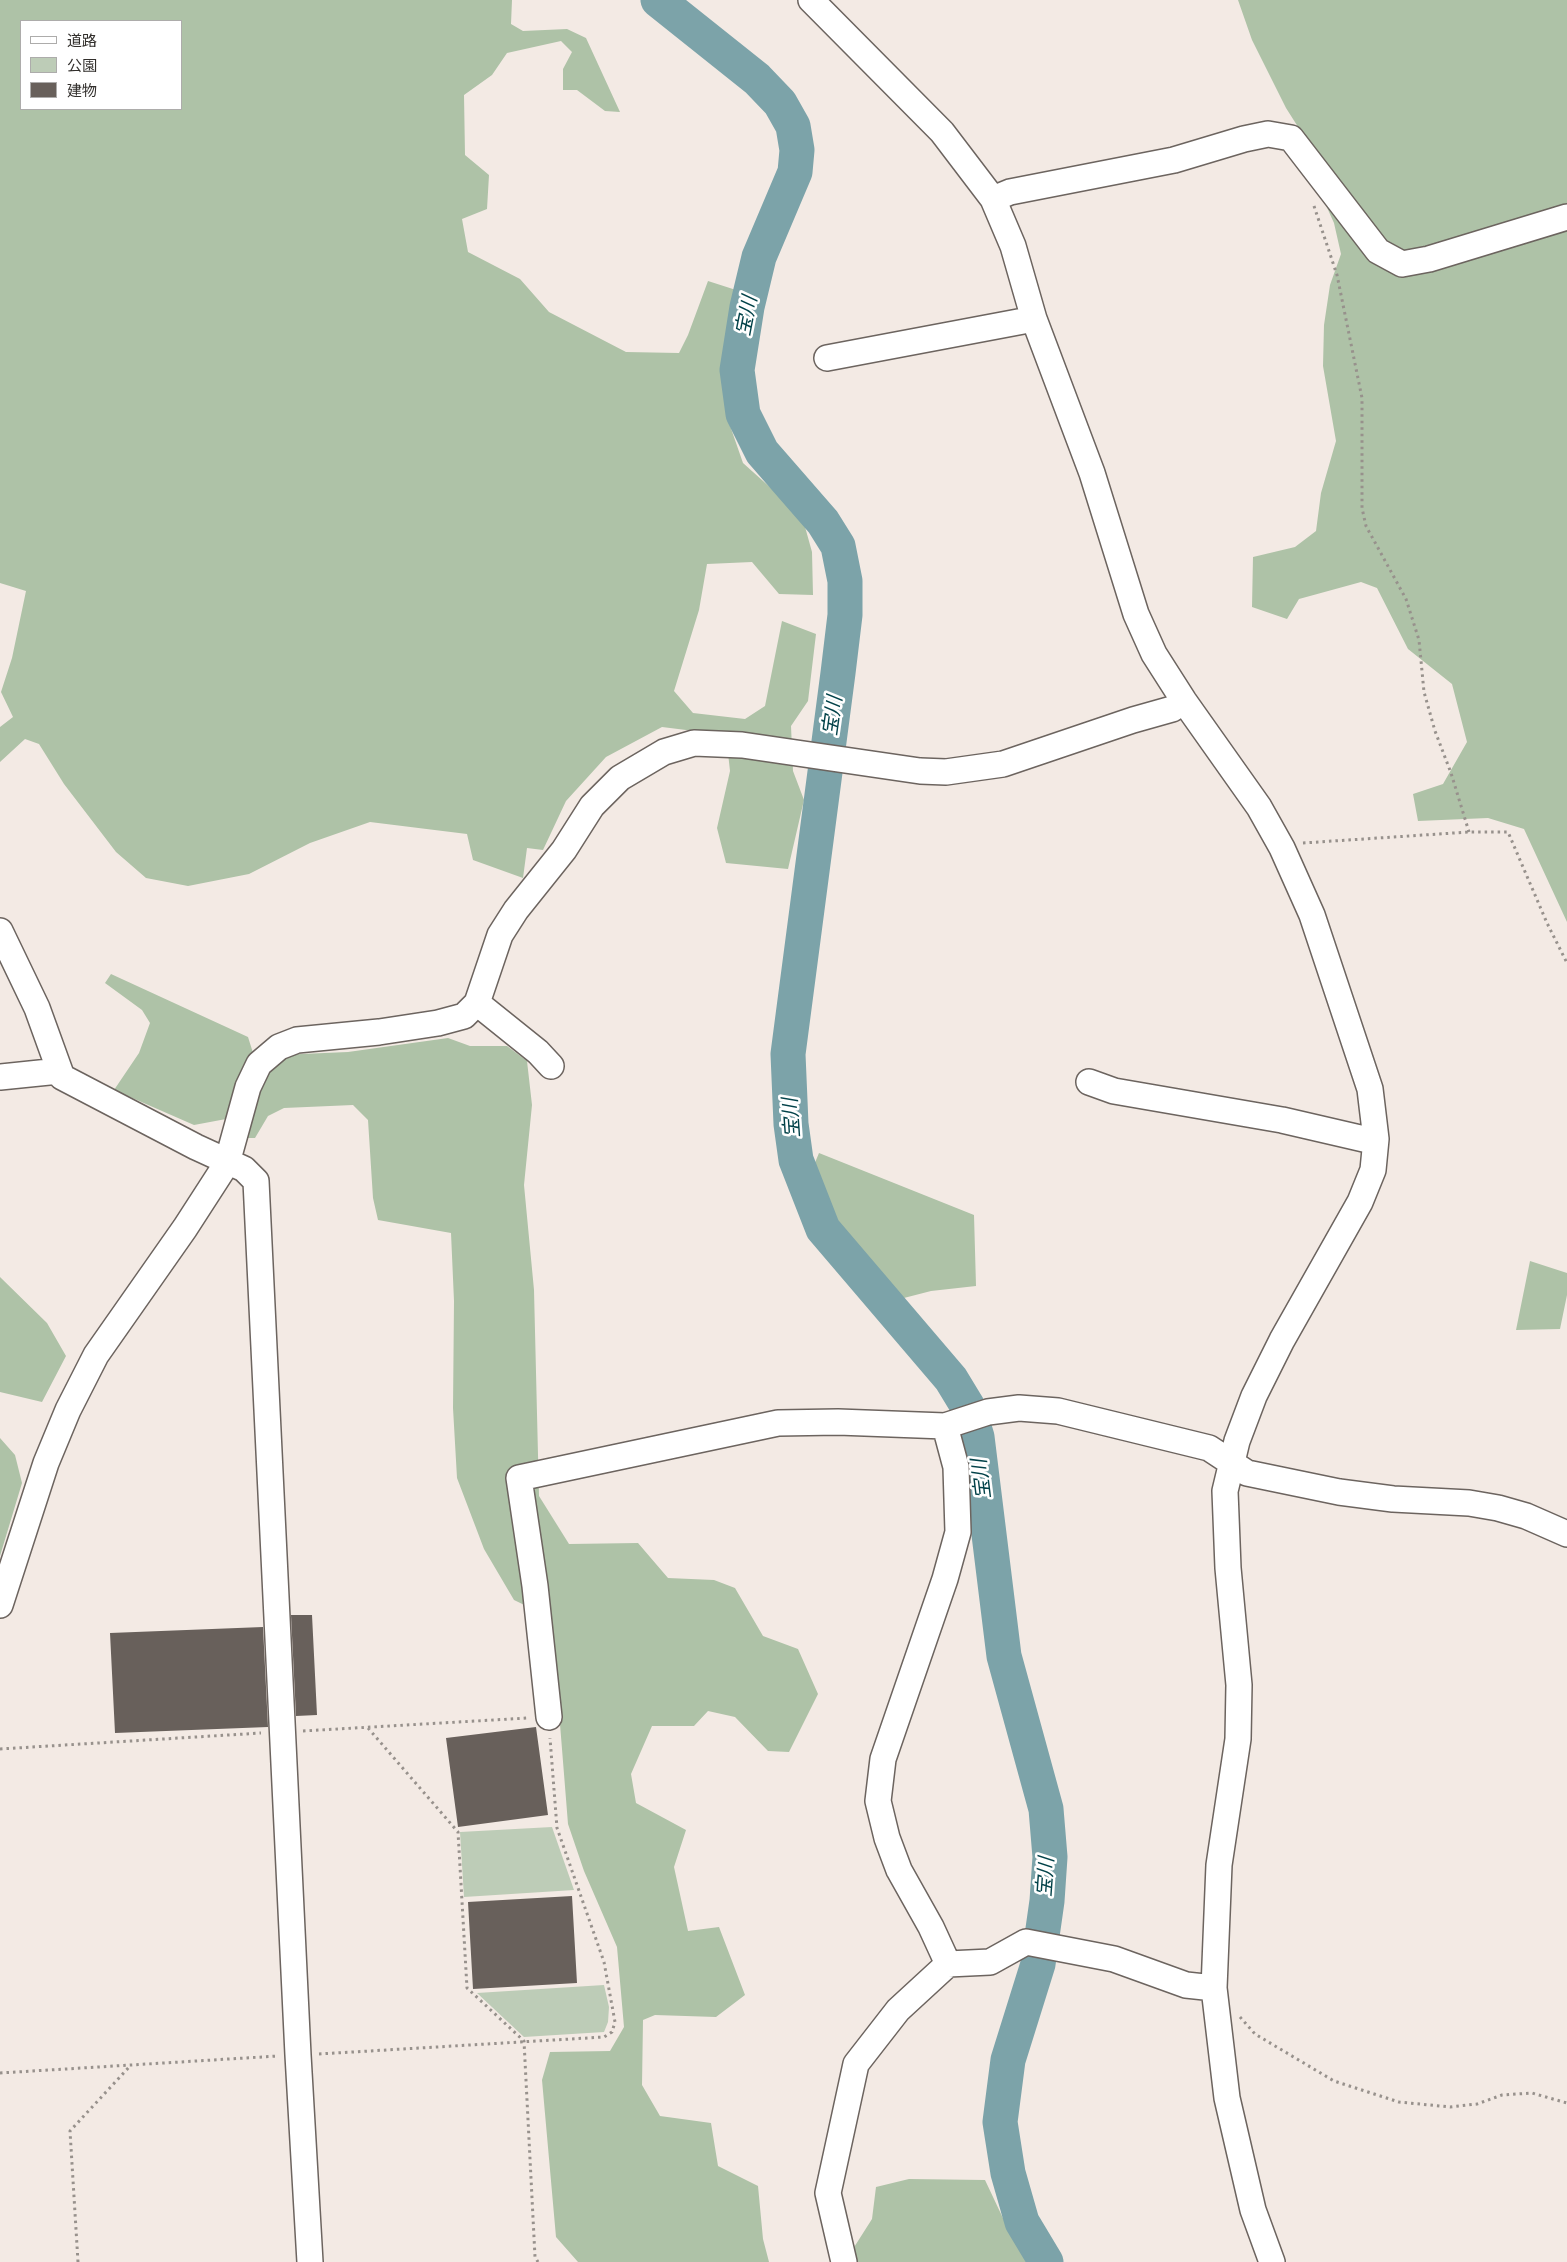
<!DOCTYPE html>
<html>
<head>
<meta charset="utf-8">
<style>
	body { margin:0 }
	#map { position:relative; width:1567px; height:2262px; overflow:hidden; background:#f3eae4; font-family:Figtree,"Noto Sans JP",sans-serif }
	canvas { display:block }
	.legend { position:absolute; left:20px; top:20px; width:162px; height:90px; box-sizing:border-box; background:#fff; border:1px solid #adacab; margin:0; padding:6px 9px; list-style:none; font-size:15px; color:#322f2c }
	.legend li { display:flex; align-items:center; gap:10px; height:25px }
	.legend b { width:25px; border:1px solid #adacab }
</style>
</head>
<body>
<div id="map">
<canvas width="1567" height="2262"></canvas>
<ul class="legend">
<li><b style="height:6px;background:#fff"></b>道路</li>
<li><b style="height:14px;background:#bdccb7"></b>公園</li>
<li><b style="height:14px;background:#68605b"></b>建物</li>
</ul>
</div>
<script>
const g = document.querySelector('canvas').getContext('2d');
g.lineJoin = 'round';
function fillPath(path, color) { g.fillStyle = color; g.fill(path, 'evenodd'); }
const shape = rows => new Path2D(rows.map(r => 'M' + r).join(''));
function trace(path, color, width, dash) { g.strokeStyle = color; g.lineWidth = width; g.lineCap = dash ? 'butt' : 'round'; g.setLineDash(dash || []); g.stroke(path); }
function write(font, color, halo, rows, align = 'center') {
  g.font = font + ' Figtree,"Noto Sans JP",sans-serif'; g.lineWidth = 5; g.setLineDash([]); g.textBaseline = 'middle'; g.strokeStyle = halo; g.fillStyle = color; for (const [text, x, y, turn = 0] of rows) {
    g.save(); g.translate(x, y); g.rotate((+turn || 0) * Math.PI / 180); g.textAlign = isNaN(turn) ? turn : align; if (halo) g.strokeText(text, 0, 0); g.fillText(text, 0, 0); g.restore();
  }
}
const green = shape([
	[552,1827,574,1890,464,1897,460,1832],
	[604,1985,609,2007,608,2022,604,2032,524,2037,477,1993]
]);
const forest = shape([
	[0,0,512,0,511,24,523,31,567,29,586,38,620,112,605,111,577,90,563,90,563,69,572,52,561,41,507,53,492,75,464,95,465,155,489,175,487,209,462,219,468,252,520,279,549,312,626,352,679,353,688,335,708,281,736,290,722,358,727,417,743,463,802,516,812,552,813,595,779,594,752,562,707,564,699,610,674,691,693,713,745,719,765,706,782,621,816,634,808,701,791,726,793,771,804,800,788,869,726,863,717,828,730,771,726,735,662,727,606,757,566,801,543,850,527,848,523,878,473,860,467,834,370,822,310,843,249,874,188,886,146,878,116,852,64,784,39,744,25,739,0,762,0,727,13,717,1,692,12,658,26,591,0,583],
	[21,21,181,21,181,109,21,109],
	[1238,0,1567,0,1567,922,1524,829,1488,818,1418,821,1413,794,1443,784,1467,742,1452,684,1408,649,1377,588,1361,582,1299,599,1287,619,1252,607,1253,557,1295,547,1316,531,1321,493,1336,441,1323,366,1324,325,1330,285,1341,254,1334,223,1315,181,1314,152,1286,108,1252,40],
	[111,974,248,1037,254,1056,348,1052,448,1038,470,1046,507,1046,527,1061,532,1105,524,1185,534,1290,539,1496,569,1544,638,1543,668,1578,714,1580,735,1588,763,1636,798,1649,818,1694,789,1752,768,1751,735,1717,708,1711,694,1726,652,1726,631,1774,636,1803,686,1830,674,1867,688,1931,719,1927,745,1995,716,2017,655,2015,643,2020,642,2085,660,2116,711,2123,718,2166,758,2186,763,2239,769,2262,578,2262,556,2237,542,2080,550,2052,610,2051,624,2027,617,1947,584,1871,568,1824,560,1724,543,1614,514,1600,484,1549,457,1478,453,1408,454,1301,451,1233,378,1220,373,1198,368,1120,353,1105,284,1108,268,1116,255,1138,245,1138,244,1128,226,1119,194,1125,114,1090,139,1053,150,1023,142,1010,105,983],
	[819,1153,974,1215,976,1286,931,1291,900,1299,843,1233,832,1216,822,1194,814,1165],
	[1530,1261,1567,1273,1567,1295,1560,1329,1516,1330],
	[0,1277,47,1323,66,1356,42,1402,0,1392],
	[0,1438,15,1455,22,1483,0,1556],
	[909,2179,985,2180,1010,2233,1030,2262,852,2262,851,2252,872,2219,876,2187]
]);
const river = shape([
	[658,0,757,79,780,103,793,126,797,150,795,172,759,257,747,307,737,370,743,414,762,452,823,522,838,546,845,581,845,615,838,673,788,1054,791,1124,796,1160,823,1229,951,1379,968,1407,977,1437,1004,1656,1046,1809,1050,1857,1047,1901,1038,1964,1008,2060,1000,2122,1008,2173,1022,2222,1046,2262]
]);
const building = shape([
	[291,1615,312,1615,317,1715,296,1716],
	[263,1627,268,1727,115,1733,110,1633],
	[536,1727,548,1815,458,1827,446,1738],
	[572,1896,577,1983,473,1989,468,1902]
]);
const path = shape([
	[1314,206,1337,275,1362,398,1362,508,1366,526,1406,599,1419,640,1424,692,1435,731,1451,773,1469,832],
	[1303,843,1469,832,1508,832,1547,923,1567,963],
	[368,1728,458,1832,467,1988,524,2041,535,2257,538,2262],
	[303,1731,528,1718],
	[0,1749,261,1733],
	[1240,2017,1255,2034,1334,2081,1399,2102,1450,2107,1477,2104,1502,2095,1532,2093,1567,2103],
	[319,2054,604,2037,612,2032,615,2022,604,1962,557,1828,550,1738],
	[0,2073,278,2056],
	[78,2262,70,2131,131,2065]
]);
const minor = shape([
	[811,0,942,132,993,199,1013,246,1034,319,1092,473,1136,614,1154,654,1184,701,1259,807,1282,848,1312,915,1370,1089,1376,1139,1373,1170,1360,1202,1282,1340,1254,1396,1237,1441,1225,1491,1228,1568,1239,1685,1238,1739,1219,1865,1214,1988,1227,2098,1253,2210,1272,2262],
	[993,199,1010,192,1174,160,1244,139,1268,134,1291,138,1378,251,1402,264,1429,259,1567,217],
	[827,358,1034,319],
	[0,931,37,1008,62,1077,196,1147,244,1169,256,1181,298,2055,310,2262],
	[477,1003,538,1052,551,1066],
	[0,1077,59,1071],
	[1089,1082,1114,1091,1282,1120,1364,1139,1376,1139],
	[945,1426,956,1467,958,1532,945,1579,883,1759,878,1801,887,1838,899,1870,931,1927,948,1964],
	[0,1605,46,1463,68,1410,96,1355,185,1228,227,1163,248,1087,259,1064,279,1047,297,1040,379,1032,438,1023,464,1016,477,1003,500,935,516,910,564,850,592,806,620,778,664,752,694,743,742,745,920,771,946,772,1003,764,1133,720,1172,709,1184,701],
	[549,1717,535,1586,519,1478,778,1423,838,1422,945,1426,988,1412,1019,1408,1058,1411,1209,1448,1247,1473,1339,1492,1393,1499,1469,1503,1498,1508,1526,1516,1567,1534],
	[844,2262,828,2193,856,2064,898,2010,948,1964,990,1962,1026,1942,1114,1959,1186,1985,1214,1988]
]);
const waterNames = [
	["宝川",747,316,-79],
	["宝川",833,716,-82],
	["宝川",792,1118,-94],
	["宝川",982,1479,-97],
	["宝川",1046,1877,-86]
];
fillPath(green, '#bdccb7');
fillPath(forest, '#aec2a7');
trace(river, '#7ca3a9', 35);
fillPath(building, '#68605b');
trace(minor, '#6c645f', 28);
trace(path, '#97918c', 3, [2.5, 4]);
trace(minor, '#fff', 25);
write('italic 20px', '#024249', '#fff', waterNames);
</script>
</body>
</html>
